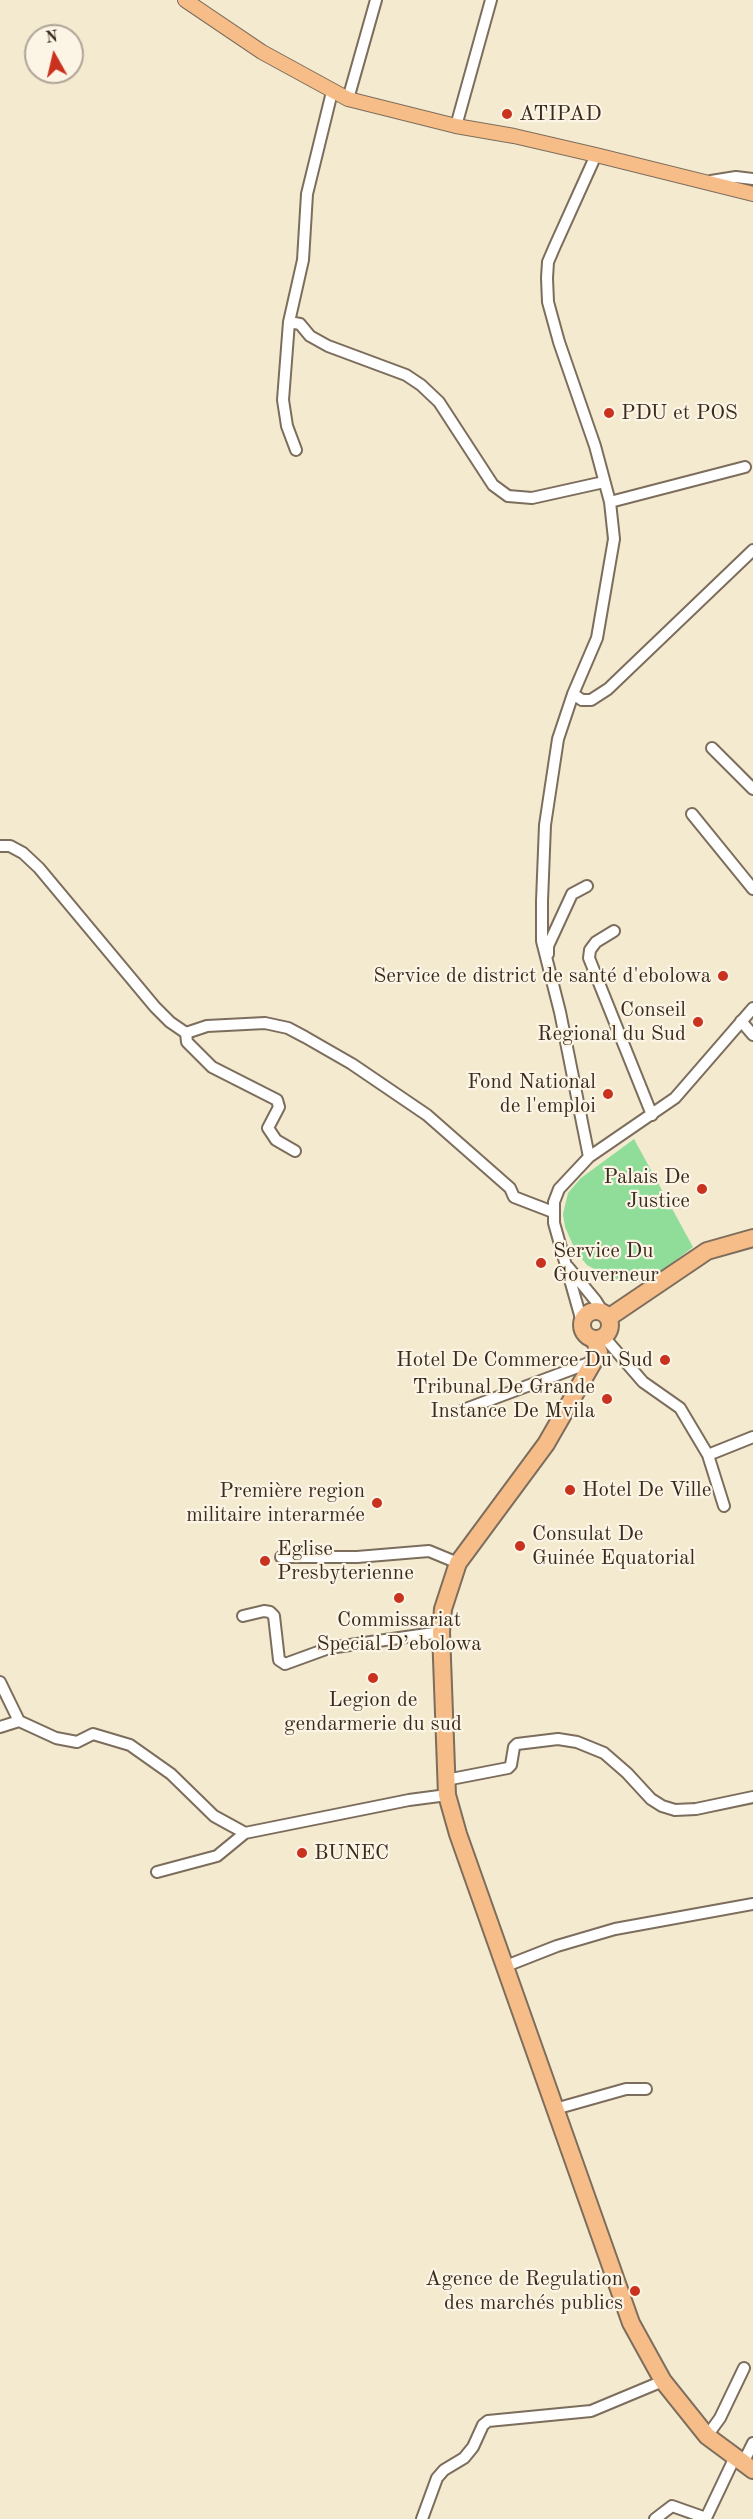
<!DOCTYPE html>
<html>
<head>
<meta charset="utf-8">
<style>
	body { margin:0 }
	#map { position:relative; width:753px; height:2519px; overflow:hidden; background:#f4ead0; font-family:"Old Standard TT",serif }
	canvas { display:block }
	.north { position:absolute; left:24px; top:24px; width:60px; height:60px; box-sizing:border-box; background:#fcf5e5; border:2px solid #afa495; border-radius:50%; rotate:352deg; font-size:16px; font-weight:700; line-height:24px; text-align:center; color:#3b2a1e }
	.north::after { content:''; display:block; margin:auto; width:21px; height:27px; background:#c8321e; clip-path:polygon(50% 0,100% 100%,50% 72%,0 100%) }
</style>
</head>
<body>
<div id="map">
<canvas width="753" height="2519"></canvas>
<div class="north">N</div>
</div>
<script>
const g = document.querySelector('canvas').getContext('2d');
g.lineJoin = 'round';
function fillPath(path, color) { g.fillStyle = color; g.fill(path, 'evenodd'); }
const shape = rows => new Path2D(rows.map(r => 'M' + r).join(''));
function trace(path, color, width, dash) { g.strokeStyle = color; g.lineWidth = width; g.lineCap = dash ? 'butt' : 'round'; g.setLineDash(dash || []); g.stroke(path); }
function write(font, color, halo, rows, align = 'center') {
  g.font = font + ' "Old Standard TT",serif'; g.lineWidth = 4.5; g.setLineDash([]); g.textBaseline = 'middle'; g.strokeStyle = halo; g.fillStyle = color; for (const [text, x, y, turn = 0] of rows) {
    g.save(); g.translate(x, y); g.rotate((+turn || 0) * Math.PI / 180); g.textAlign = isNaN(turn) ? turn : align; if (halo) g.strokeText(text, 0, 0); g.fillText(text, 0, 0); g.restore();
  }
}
const green = shape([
	[634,1139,693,1247,651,1279,631,1283,610,1278,587,1265,576,1252,565,1227,563,1214,568,1193,581,1178]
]);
const minor = shape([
	[348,99,376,0],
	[456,126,491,0],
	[711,181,736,177,753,179],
	[289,322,300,324,310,336,328,346,406,375,421,385,439,402,493,485,508,496,532,498,604,482],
	[296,450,287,426,283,400,289,322,303,260,307,194,332,92],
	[610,502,745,467],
	[573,694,582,700,591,700,608,689,753,550],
	[712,748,753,789],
	[692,814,753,889],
	[0,846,10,846,23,853,39,868,155,1007,170,1022,186,1033,187,1042,212,1067,277,1100,279,1107,268,1128,276,1140,295,1151],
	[614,931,596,942,590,950,589,958,652,1115],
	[548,954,548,946,572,894,587,886],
	[741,1021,753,1035],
	[186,1033,207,1026,265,1023,288,1028,305,1037,352,1064,427,1115,510,1188,514,1197,553,1212],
	[589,1157,560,1012,542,941,542,901,545,825,558,739,573,694,597,638,614,539,610,502,595,446,559,342,548,302,547,278,548,262,554,248,596,155],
	[568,1267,596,1301,604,1314],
	[582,1322,554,1223,554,1202,559,1189,589,1157,675,1098,753,1008],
	[604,1337,643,1382,680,1408,708,1455,724,1506],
	[463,1410,594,1361],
	[708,1455,753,1437],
	[281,1557,357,1557,429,1551,458,1563],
	[243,1616,264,1611,270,1612,274,1616,279,1660,285,1664,329,1648,441,1632],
	[0,1682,19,1721],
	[0,1727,19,1721,56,1738,77,1742,93,1734,130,1745,171,1774,214,1816,245,1833],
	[446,1780,508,1768,511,1765,514,1747,517,1744,558,1739,577,1742,604,1753,627,1773,651,1799,662,1806,675,1810,696,1809,753,1797],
	[157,1872,217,1856,245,1833,409,1800,447,1795],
	[506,1966,557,1946,615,1929,753,1904],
	[555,2109,626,2089,646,2089],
	[707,2436,720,2418,744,2368],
	[743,2463,753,2443],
	[422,2519,437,2478,444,2470,464,2458,473,2447,483,2425,488,2421,591,2411,663,2381],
	[655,2519,672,2506,706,2518,735,2457]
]);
const major = shape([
	[185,0,262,52,348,99,456,126,514,136,596,155,753,194]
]);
const highway = shape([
	'582 1325a14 14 0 1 1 28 0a14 14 0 1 1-28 0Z',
	[608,1318,707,1251,753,1238],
	[594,1339,599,1352,546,1444,458,1563,443,1609,441,1632,447,1795,458,1834,631,2323,663,2381,707,2436,753,2470]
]);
const markers = [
	[507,114,6,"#c8321e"],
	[609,413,6,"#c8321e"],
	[723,976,6,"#c8321e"],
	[698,1022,6,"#c8321e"],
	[608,1094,6,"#c8321e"],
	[702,1189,6,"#c8321e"],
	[541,1263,6,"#c8321e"],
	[665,1360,6,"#c8321e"],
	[607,1399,6,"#c8321e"],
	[570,1490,6,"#c8321e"],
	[377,1503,6,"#c8321e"],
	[520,1546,6,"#c8321e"],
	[265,1561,6,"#c8321e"],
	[399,1598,6,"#c8321e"],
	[373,1678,6,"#c8321e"],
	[302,1853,6,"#c8321e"],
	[635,2291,6,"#c8321e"]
];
const poiNames = [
	["ATIPAD",519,114,"left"],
	["PDU et POS",621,413,"left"],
	["Service de district de santé d'ebolowa",711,976],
	["Conseil",686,1010],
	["Regional du Sud",686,1034],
	["Fond National",596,1082],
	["de l'emploi",596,1106],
	["Palais De",690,1177],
	["Justice",690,1201],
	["Service Du",553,1251,"left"],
	["Gouverneur",553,1275,"left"],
	["Hotel De Commerce Du Sud",653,1360],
	["Tribunal De Grande",595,1387],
	["Instance De Mvila",595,1411],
	["Hotel De Ville",582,1490,"left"],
	["Première region",365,1491],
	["militaire interarmée",365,1515],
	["Consulat De",532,1534,"left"],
	["Guinée Equatorial",532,1558,"left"],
	["Eglise",277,1549,"left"],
	["Presbyterienne",277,1573,"left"],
	["Commissariat",399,1620,"center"],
	["Special D’ebolowa",399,1644,"center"],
	["Legion de",373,1700,"center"],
	["gendarmerie du sud",373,1724,"center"],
	["BUNEC",314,1853,"left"],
	["Agence de Regulation",623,2279],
	["des marchés publics",623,2303]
];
fillPath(green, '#90dd9a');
trace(minor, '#7c6d5c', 14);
trace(major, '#7c6d5c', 16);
trace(highway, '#7c6d5c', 20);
trace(minor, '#fff', 10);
trace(major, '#f7bd88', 14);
trace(highway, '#f7bd88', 16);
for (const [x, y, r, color] of markers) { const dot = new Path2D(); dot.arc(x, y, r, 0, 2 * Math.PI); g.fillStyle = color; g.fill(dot); trace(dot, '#fcf5e5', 2); }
write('21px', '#3b2a1e', '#fcf5e5', poiNames, 'right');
</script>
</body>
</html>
